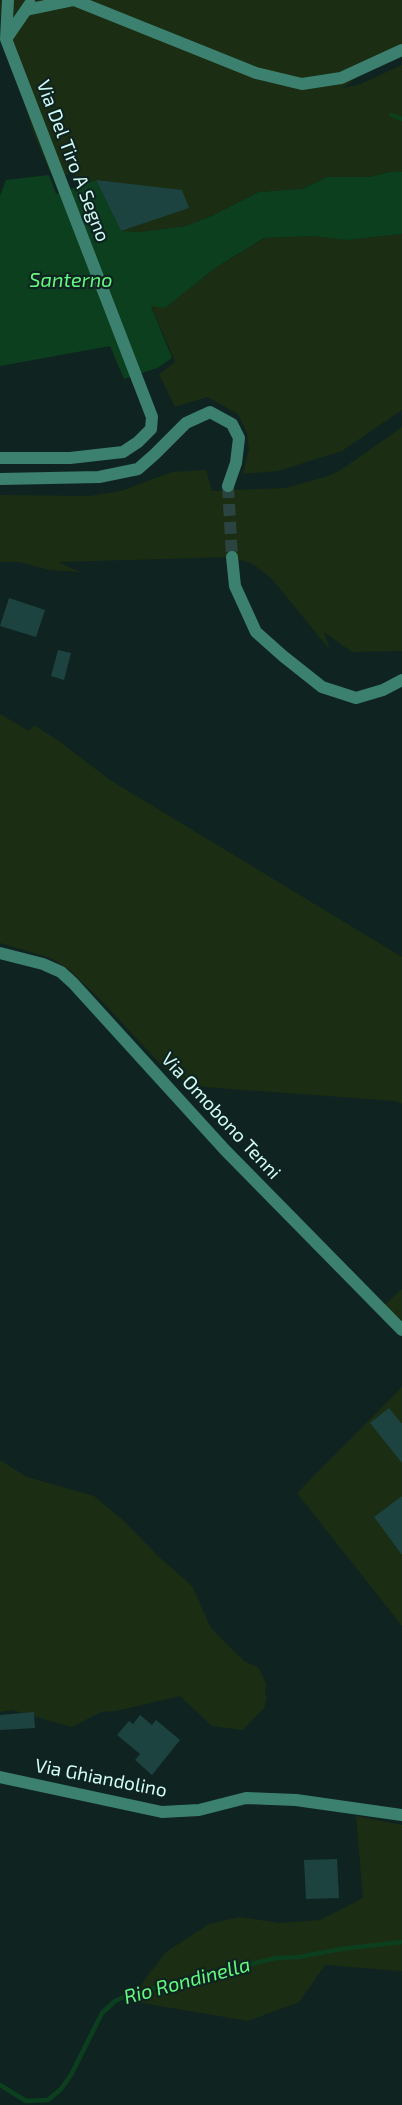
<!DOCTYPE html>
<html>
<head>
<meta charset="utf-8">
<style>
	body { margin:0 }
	canvas { display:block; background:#0f2321 }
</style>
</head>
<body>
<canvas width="402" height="2105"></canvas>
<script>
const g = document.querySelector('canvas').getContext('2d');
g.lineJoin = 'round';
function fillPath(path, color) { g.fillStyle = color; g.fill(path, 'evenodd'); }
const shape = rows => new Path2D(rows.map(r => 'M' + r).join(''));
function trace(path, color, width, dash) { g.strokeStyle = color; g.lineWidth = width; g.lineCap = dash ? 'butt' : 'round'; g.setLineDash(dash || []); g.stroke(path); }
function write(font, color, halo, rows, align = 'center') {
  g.font = font + ' "Exo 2",sans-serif'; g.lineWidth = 4.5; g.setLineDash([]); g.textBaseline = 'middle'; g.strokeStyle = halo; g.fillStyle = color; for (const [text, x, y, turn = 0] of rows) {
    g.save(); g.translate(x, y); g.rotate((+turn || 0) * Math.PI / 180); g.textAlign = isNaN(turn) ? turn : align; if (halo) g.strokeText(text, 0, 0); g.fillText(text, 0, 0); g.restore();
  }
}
const green = shape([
	[0,0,402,0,402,51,373,65,343,88,358,85,402,65,402,172,395,171,369,177,327,177,302,189,259,192,214,215,186,226,141,232,121,231,96,180,80,185,73,173,60,176,50,172,33,132,6,39,1,31],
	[402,234,402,410,342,451,278,471,243,474,249,449,247,433,238,414,207,397,175,407,159,374,175,362,151,305,165,308,215,268,265,238,312,236,347,240],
	[402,427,402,651,352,652,324,632,330,650,272,579,253,564,232,557,58,562,80,572,50,570,19,562,0,562,0,495,89,496,121,491,172,472,206,470,212,491,286,488,328,476,341,470],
	[0,714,29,731,34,725,59,741,110,780,402,957,402,1104,396,1101,204,1087,184,1080,164,1068,100,999,67,968,51,958,0,943],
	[402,1289,402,1333,380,1309],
	[402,1387,402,1626,297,1493],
	[0,1460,27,1477,94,1496,123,1520,158,1556,192,1586,211,1628,244,1661,259,1668,266,1684,265,1695,267,1698,264,1708,248,1725,242,1730,212,1726,180,1696,116,1711,101,1712,72,1727,12,1710,0,1712],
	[356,1816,402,1825,402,1971,325,1965,299,2002,248,2021,124,2000,140,1986,166,1952,209,1924,240,1917,280,1923,320,1920,363,1898]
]);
const water = shape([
	[395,171,402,172,402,234,347,240,312,236,264,238,215,268,165,308,151,306,172,358,157,368,124,379,110,346,0,366,0,196,6,180,49,175,56,194,96,180,121,231,141,232,186,226,214,215,259,192,302,189,327,177,369,177]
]);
const stream = shape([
	[392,115,402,119],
	[0,2085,26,2101,48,2100,61,2089,71,2075,102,2013,115,2001,132,1993,196,1980,235,1968,276,1958,299,1957,341,1949,402,1942]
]);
const building = shape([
	[96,180,182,190,189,208,121,231],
	[9,598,45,610,36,637,0,626],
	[58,650,71,653,64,680,51,676],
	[389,1408,402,1424,402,1463,370,1423],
	[402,1496,402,1555,374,1517],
	[34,1712,35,1728,0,1730,0,1715],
	[140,1715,152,1725,156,1720,180,1740,152,1775,135,1760,140,1754,117,1735,129,1721,133,1724],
	[337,1859,339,1898,306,1899,304,1860]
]);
const minorTunnel = shape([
	[228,486,232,557]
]);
const minor = shape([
	[74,0,256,73,302,84,341,78,402,50],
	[26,10,74,0],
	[6,39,30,4],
	[0,458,70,458,123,452,138,442,151,429,152,417,6,39,8,0],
	[0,479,99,477,138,469,155,454,186,423,210,412,232,424,239,438,236,463,228,486],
	[232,557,235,586,256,632,283,656,322,687,356,698,383,690,402,680],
	[0,953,43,964,61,972,73,983,225,1150,402,1330],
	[0,1777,162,1812,199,1810,246,1798,296,1800,402,1815]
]);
const streetNames = [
	["Via Del Tiro A Segno",73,161,69],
	["Via Omobono Tenni",221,1116,47],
	["Via Ghiandolino",101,1778,11]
];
const waterNames = [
	["Santerno",71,280],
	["Rio Rondinella",187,1981,-15]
];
fillPath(green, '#1b2d12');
fillPath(water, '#0c3f1e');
trace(stream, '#0c3f1e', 4.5);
fillPath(building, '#1c4340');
trace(minorTunnel, '#2c4441', 12, [12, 6]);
trace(minor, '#3c806f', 12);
write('19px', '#d2fdf6', '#0f2321', streetNames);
write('italic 20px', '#64f97f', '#0f2321', waterNames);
</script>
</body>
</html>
